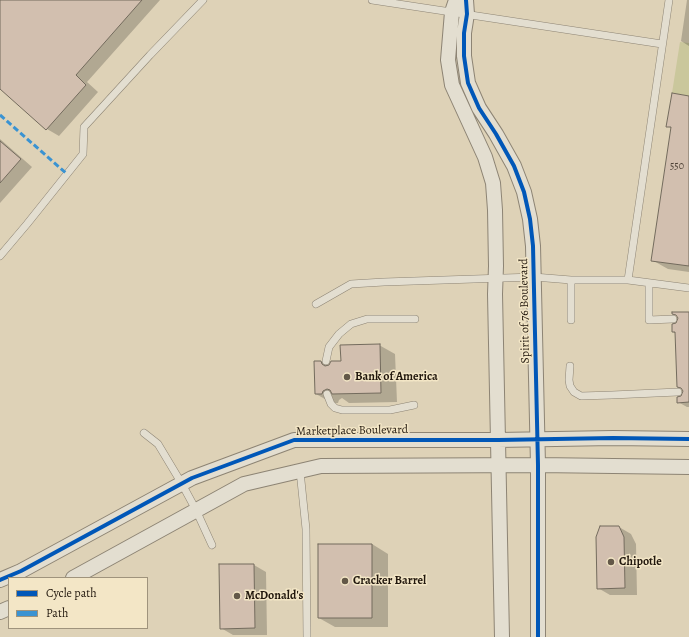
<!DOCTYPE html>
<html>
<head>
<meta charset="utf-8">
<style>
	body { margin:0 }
	#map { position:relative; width:689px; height:637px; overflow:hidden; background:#ded2b7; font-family:Alegreya,serif }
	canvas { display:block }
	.legend { position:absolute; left:8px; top:577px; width:140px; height:52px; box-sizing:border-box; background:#f3e6c6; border:1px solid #9f937c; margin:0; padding:5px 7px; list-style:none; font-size:12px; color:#21170d }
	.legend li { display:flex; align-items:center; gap:8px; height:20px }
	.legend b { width:20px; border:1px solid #9f937c }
</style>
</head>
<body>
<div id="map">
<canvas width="689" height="637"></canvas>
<ul class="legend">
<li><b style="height:5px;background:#0057b8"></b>Cycle path</li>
<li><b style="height:5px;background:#3a93d2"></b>Path</li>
</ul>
</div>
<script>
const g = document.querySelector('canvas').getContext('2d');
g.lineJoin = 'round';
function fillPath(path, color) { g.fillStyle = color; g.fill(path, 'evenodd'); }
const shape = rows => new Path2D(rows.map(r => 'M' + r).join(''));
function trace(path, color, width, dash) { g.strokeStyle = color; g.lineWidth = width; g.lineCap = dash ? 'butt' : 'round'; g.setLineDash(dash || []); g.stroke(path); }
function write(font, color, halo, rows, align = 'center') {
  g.font = font + ' Alegreya,serif'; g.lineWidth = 3; g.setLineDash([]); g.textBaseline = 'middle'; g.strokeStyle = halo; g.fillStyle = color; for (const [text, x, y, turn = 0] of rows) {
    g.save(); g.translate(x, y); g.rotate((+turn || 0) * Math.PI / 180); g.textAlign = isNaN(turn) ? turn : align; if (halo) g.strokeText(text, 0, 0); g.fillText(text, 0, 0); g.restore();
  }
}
const green = shape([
	[680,42,689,43,689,96,672,93]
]);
const shadow = shape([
	[0,0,160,0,87,82,98,92,59,136,47,129,0,88],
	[687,0,689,0,689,46,681,41],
	[689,97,689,272,668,269,652,260,672,129,668,126],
	[0,139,32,167,0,203],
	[673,313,689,313,689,407,687,407,678,402,684,391,683,390,678,386,676,334,673,332,679,318,678,316],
	[379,345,395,354,397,402,349,403,342,398,339,400,338,403,332,403,316,394,321,362,327,366,342,362],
	[619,527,631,534,636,544,637,595,610,595,598,588],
	[372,544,388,554,388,627,335,627,319,618],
	[254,565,266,572,267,635,233,635,221,628]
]);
const building = shape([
	[0,0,142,0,76,75,86,85,46,130,0,89,0,0],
	[672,93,689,96,689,266,651,261,671,127,666,127,672,93],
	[0,141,21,159,0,183,0,141],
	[672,312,689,312,689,402,677,403,677,397,681,396,683,391,681,388,677,387,675,332,672,332,672,324,676,323,678,318,676,315,672,314,672,312],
	[380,344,381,393,332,394,330,390,327,389,323,391,322,394,315,394,314,361,321,361,322,364,325,366,329,365,331,361,341,361,340,345,380,344],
	[600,526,619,526,624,537,625,588,597,589,596,537,600,526],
	[318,544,372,544,372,618,318,618,318,544],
	[219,564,254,564,255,628,220,629,219,564]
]);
const lane = shape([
	[372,0,662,44],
	[0,256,27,224,83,154,84,127,150,55,203,0],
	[628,280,669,0],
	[649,283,649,320,673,319],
	[316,304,351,284,384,282,534,277,571,280,628,280,689,288],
	[571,320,571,280],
	[326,361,329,347,339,334,351,324,367,319,415,319],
	[570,366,569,380,570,386,574,392,581,396,612,395,678,392],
	[327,394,331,404,335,408,342,410,390,410,414,405],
	[144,433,158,444,182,484,196,510,212,545],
	[300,471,306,529,307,637]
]);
const street = shape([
	[456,0,452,12,448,60,452,85,485,157,493,183,495,210,496,266,495,294,502,637],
	[466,0,467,14,464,33,464,56,468,83,479,108,496,134,514,166,524,192,530,219,533,246,538,465,538,637],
	[73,578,244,484,321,466,538,465,689,467],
	[0,580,21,571,192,478,294,440,498,440,613,438,689,439],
	[0,612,9,608]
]);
const quiet = shape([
	[0,115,67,174]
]);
const cycleway = shape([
	[466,0,467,14,464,33,464,56,468,83,479,108,496,134,514,166,524,192,530,219,533,246,538,465,538,637],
	[0,580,21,571,192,478,294,440,498,440,613,438,689,439]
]);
const markers = [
	[347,377,4,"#635848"],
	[611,562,4,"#635848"],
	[345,581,4,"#635848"],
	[237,596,4,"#635848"]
];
const numberNames = [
	["550",677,167]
];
const streetNames = [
	["Spirit of 76 Boulevard",525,311,-91],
	["Marketplace Boulevard",352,431,-1]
];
const poiNames = [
	["Bank of America",355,377],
	["Chipotle",619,562],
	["Cracker Barrel",353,581],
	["McDonald's",245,596]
];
fillPath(green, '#cac79c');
fillPath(shadow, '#0003');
fillPath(building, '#d2bfaf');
trace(building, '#736b5d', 1);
trace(lane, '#8d8474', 8);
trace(street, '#8d8474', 16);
trace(lane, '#e3ded0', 7);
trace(street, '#e3ded0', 14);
trace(quiet, '#3a93d2', 3, [6, 3]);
trace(cycleway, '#0057b8', 4);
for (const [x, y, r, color] of markers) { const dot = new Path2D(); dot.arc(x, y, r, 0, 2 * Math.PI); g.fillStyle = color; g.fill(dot); trace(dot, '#f3e6c6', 1.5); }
write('10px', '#4d4136', null, numberNames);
write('12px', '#21170d', '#f3e6c6', streetNames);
write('bold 12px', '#21170d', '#f3e6c6', poiNames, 'left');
</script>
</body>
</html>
